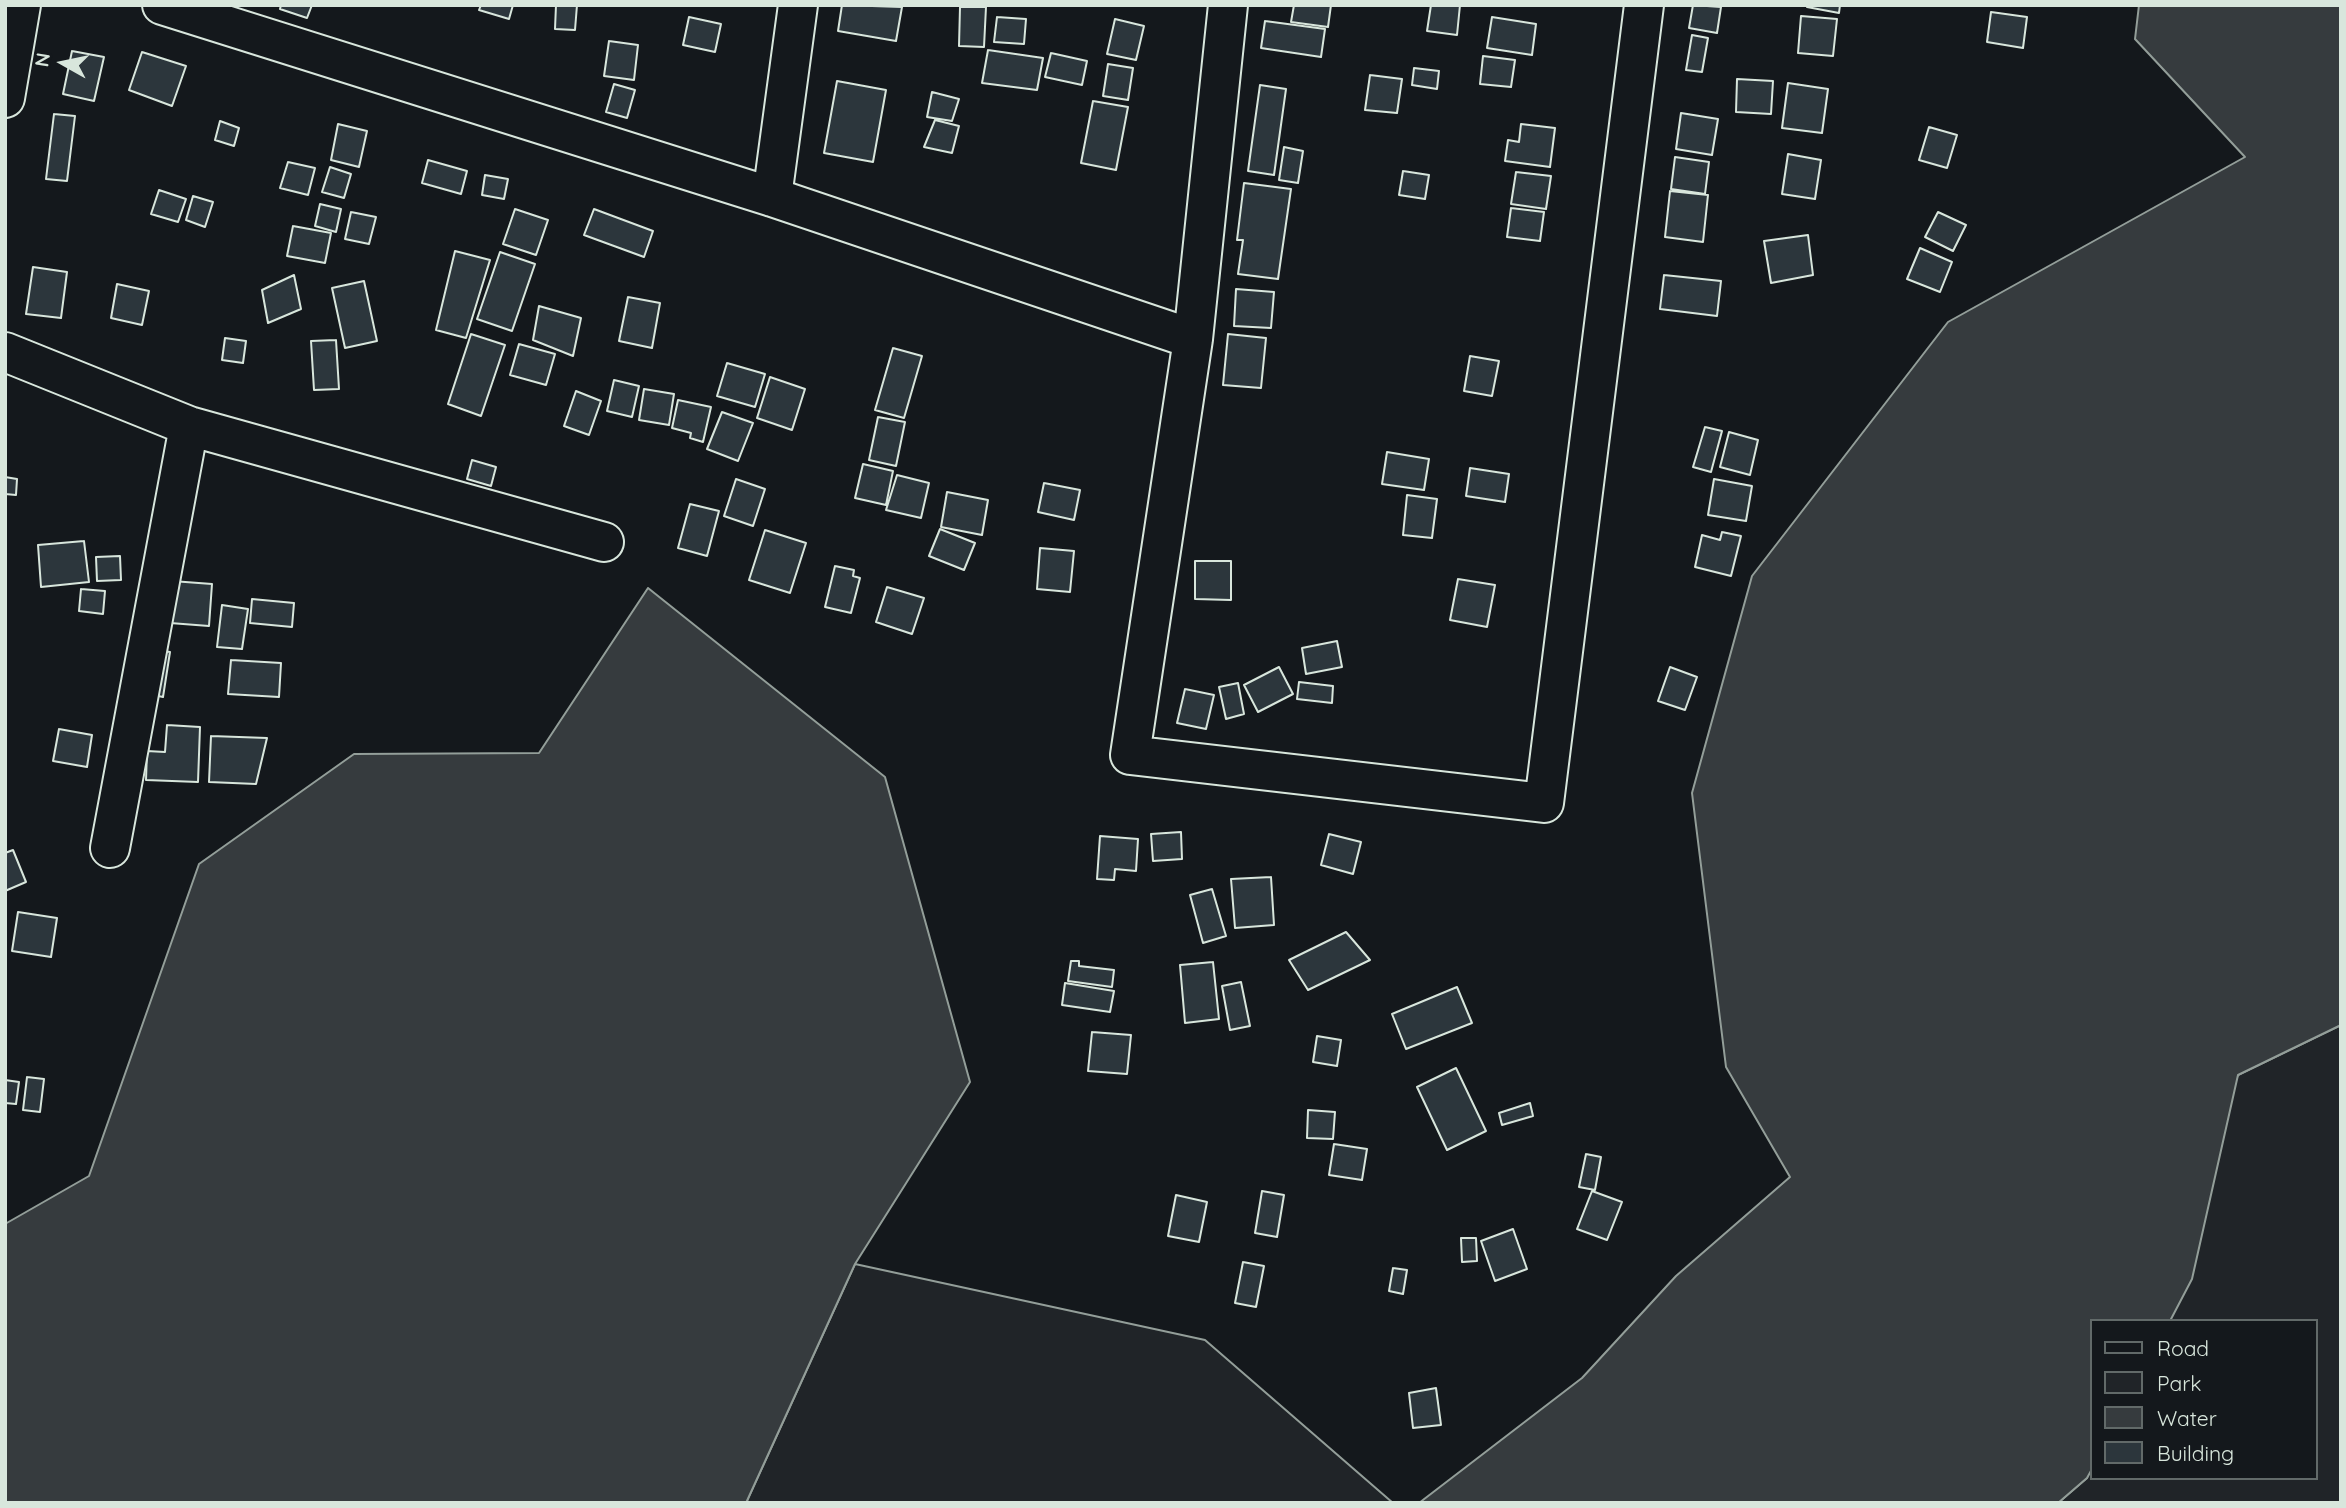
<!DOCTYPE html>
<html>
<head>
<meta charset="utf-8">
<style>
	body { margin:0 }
	#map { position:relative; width:2346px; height:1508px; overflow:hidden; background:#14181c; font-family:Quicksand,sans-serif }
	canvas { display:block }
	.frame { position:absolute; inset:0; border:7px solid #d8e6dc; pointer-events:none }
	.legend { position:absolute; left:2090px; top:1319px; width:228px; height:161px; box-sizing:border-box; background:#14181c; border:2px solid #626a69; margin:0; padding:9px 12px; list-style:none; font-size:21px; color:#d8e6dc }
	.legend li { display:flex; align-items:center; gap:14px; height:35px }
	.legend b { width:35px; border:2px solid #626a69 }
	.north { position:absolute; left:28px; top:28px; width:70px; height:70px; -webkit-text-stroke:5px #14181c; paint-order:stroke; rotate:279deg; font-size:19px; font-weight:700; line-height:28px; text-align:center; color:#d8e6dc }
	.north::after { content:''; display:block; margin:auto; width:24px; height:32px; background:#d8e6dc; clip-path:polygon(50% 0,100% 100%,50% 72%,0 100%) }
</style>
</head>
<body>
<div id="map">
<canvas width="2346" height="1508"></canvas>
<div class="frame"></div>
<ul class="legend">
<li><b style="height:9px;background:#14181c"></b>Road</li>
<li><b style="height:19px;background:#202428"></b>Park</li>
<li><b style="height:19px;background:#363b3e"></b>Water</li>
<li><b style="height:19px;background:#2c363c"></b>Building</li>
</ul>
<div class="north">N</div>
</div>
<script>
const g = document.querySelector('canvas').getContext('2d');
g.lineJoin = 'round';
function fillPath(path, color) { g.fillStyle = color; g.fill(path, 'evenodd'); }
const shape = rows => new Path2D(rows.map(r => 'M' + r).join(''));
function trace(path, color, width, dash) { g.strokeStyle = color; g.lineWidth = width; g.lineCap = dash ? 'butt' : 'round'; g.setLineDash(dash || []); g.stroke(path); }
const green = shape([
	[2341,1025,2341,1503,2058,1503,2087,1478,2092,1465,2092,1478,2316,1478,2316,1321,2146,1321,2238,1075,2341,1025],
	[855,1264,1205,1340,1393,1503,746,1503,855,1264]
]);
const water = shape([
	[2139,5,2341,5,2341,1025,2238,1075,2192,1279,2170,1321,2092,1321,2092,1469,2087,1478,2058,1503,1419,1503,1582,1378,1676,1276,1790,1177,1726,1067,1692,793,1752,576,1948,322,2245,157,2135,39,2139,5],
	[648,588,885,777,970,1082,855,1264,746,1503,5,1503,5,1224,89,1176,199,864,354,754,539,753,648,588]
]);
const building = shape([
	[281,5,312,5,307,18,280,9,281,5],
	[481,5,513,5,509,19,479,10,481,5],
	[556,5,577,5,575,30,555,29,556,5],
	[842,5,902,7,896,41,838,31,842,5],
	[1294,5,1331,5,1328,27,1291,22,1294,5],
	[1431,5,1460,5,1457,35,1427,31,1431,5],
	[1693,5,1721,7,1717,33,1689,28,1693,5],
	[1807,5,1840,5,1839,13,1807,7,1807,5],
	[960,7,986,7,984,47,959,46,960,7],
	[1991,12,2027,17,2023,48,1987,42,1991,12],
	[1801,16,1837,19,1833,56,1798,53,1801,16],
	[689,17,721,24,715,52,683,45,689,17],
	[997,17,1026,19,1024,44,994,42,997,17],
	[1492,17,1536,24,1532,55,1487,48,1492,17],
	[1115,19,1144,26,1136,60,1107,54,1115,19],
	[1265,21,1325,29,1321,57,1261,48,1265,21],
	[1692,35,1708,38,1702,72,1686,70,1692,35],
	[609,41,638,45,634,80,604,76,609,41],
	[988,50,1043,58,1037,90,982,83,988,50],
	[72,51,104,57,94,101,63,94,72,51],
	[142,52,186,66,172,106,129,90,142,52],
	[1051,53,1087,61,1082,85,1045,77,1051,53],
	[1483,56,1515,60,1511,87,1480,84,1483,56],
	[1108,64,1133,68,1128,100,1103,96,1108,64],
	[1414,68,1439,71,1437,89,1412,85,1414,68],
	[1370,75,1402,79,1397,113,1365,110,1370,75],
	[1737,79,1773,81,1771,114,1736,112,1737,79],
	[837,81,886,90,873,162,824,153,837,81],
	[1788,83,1828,89,1822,133,1782,128,1788,83],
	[614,84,635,90,627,118,606,112,614,84],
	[1260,85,1286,89,1274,175,1248,171,1260,85],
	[932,92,959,99,952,121,927,117,932,92],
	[1093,101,1128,107,1116,170,1081,163,1093,101],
	[1681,113,1718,119,1712,155,1676,149,1681,113],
	[54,114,75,116,67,181,46,179,54,114],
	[935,120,959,126,952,153,924,147,935,120],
	[220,121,239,128,234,146,215,140,220,121],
	[338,124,367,131,359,167,331,160,338,124],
	[1521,124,1555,128,1550,167,1505,161,1508,140,1519,142,1521,124],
	[1929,127,1957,135,1947,168,1919,160,1929,127],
	[1284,147,1303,151,1298,183,1279,180,1284,147],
	[1788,154,1821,160,1815,199,1782,194,1788,154],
	[1675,157,1709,162,1705,194,1671,189,1675,157],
	[428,160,467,171,461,194,422,183,428,160],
	[288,162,315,168,308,195,280,188,288,162],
	[330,167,351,174,344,198,322,192,330,167],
	[1403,171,1429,175,1425,199,1399,195,1403,171],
	[1516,172,1551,176,1546,209,1511,204,1516,172],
	[485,175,508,179,504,199,482,195,485,175],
	[1244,183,1291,189,1278,279,1238,274,1243,240,1237,240,1244,183],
	[159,190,186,199,178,222,151,214,159,190],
	[1670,191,1708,195,1703,242,1665,237,1670,191],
	[193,196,213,202,205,227,186,220,193,196],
	[320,204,341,209,336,232,315,226,320,204],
	[1511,208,1544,212,1540,241,1507,237,1511,208],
	[515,209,548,220,536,255,503,244,515,209],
	[594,209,653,231,644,257,584,235,594,209],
	[351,212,376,217,369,244,345,239,351,212],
	[1938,212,1966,225,1953,251,1925,237,1938,212],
	[293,226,331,233,325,263,287,256,293,226],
	[1808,235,1813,275,1771,283,1764,241,1808,235],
	[1920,248,1952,262,1940,292,1907,279,1920,248],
	[455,251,490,260,466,338,436,330,455,251],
	[500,252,535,264,512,331,477,319,500,252],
	[33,267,67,272,61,318,26,314,33,267],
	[294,275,301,309,268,323,262,290,294,275],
	[1664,275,1721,281,1717,316,1660,309,1664,275],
	[364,281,377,341,345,348,332,288,364,281],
	[117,284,149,291,142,325,111,318,117,284],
	[1236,289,1274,292,1271,328,1234,326,1236,289],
	[628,297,660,303,652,348,619,341,628,297],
	[539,306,581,318,573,356,533,340,539,306],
	[471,334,505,345,481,416,448,404,471,334],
	[1228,334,1266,338,1261,388,1223,385,1228,334],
	[225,338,246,341,243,363,222,360,225,338],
	[336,340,339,389,314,390,311,341,336,340],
	[519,344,555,354,546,385,510,375,519,344],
	[893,348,922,356,904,418,875,410,893,348],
	[1470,356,1499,361,1492,396,1464,391,1470,356],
	[727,363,765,374,755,407,717,396,727,363],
	[770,377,805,389,792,430,757,418,770,377],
	[614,380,639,386,632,417,607,411,614,380],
	[644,389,674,394,669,425,639,420,644,389],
	[576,391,601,401,589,435,564,426,576,391],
	[678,400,711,407,703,442,690,438,691,433,672,428,678,400],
	[722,412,753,423,738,461,707,449,722,412],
	[878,417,905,422,896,466,869,460,878,417],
	[1705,427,1722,431,1711,472,1693,467,1705,427],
	[1729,432,1758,440,1750,475,1720,467,1729,432],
	[1387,452,1429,459,1424,490,1382,484,1387,452],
	[472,460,496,467,491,486,467,479,472,460],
	[863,464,893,471,886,505,855,498,863,464],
	[1470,468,1509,474,1505,502,1466,496,1470,468],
	[897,475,929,483,921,518,886,510,897,475],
	[5,477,17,479,16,495,5,494,5,477],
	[736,479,765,489,753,526,724,516,736,479],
	[1714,479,1752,486,1746,521,1708,515,1714,479],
	[1044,483,1080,490,1074,520,1038,512,1044,483],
	[947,492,988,500,982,535,941,527,947,492],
	[1407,495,1437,499,1432,538,1403,535,1407,495],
	[690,504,719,511,707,556,678,548,690,504],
	[940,529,975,543,964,570,929,556,940,529],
	[765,530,806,543,790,593,749,580,765,530],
	[1722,532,1741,536,1731,576,1695,567,1702,535,1720,540,1722,532],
	[84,541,89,582,41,587,38,545,84,541],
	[1040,548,1074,551,1070,592,1037,589,1040,548],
	[120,556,121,580,97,581,96,557,120,556],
	[1195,561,1231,561,1231,600,1195,599,1195,561],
	[835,566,854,570,853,576,860,578,851,613,825,607,835,566],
	[1458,579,1495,585,1487,627,1450,620,1458,579],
	[172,581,212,584,209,626,170,623,172,581],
	[887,587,924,598,912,634,876,622,887,587],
	[81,589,105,591,103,614,79,611,81,589],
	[252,599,294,603,292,627,250,623,252,599],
	[222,605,248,609,242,649,217,647,222,605],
	[1337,641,1342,667,1306,674,1302,648,1337,641],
	[150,649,170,652,163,697,144,693,150,649],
	[231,660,281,663,279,697,228,694,231,660],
	[1279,667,1293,694,1258,712,1244,685,1279,667],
	[1670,667,1697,677,1685,710,1658,701,1670,667],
	[1299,682,1333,686,1332,703,1297,699,1299,682],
	[1238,683,1244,714,1226,719,1219,687,1238,683],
	[1185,689,1214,695,1206,729,1177,723,1185,689],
	[167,725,200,727,198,782,146,780,147,751,165,752,167,725],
	[59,729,92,735,87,767,53,761,59,729],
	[211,736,267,738,256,784,209,782,211,736],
	[1181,832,1182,859,1153,861,1151,834,1181,832],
	[1329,834,1361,842,1353,874,1321,865,1329,834],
	[1100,836,1138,839,1136,871,1115,869,1114,880,1097,879,1100,836],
	[13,850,26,882,5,891,5,853,13,850],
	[1271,877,1274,925,1235,928,1231,879,1271,877],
	[1212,889,1226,936,1203,943,1190,895,1212,889],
	[18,912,57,918,51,957,12,951,18,912],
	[1346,932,1370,960,1308,990,1289,960,1346,932],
	[1071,961,1079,961,1079,966,1114,970,1112,987,1068,981,1071,961],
	[1213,962,1219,1019,1185,1023,1180,965,1213,962],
	[1241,982,1250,1026,1230,1030,1222,986,1241,982],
	[1065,983,1114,991,1110,1012,1062,1005,1065,983],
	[1457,987,1472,1023,1406,1049,1392,1014,1457,987],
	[1092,1032,1131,1035,1127,1074,1088,1071,1092,1032],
	[1317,1036,1341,1040,1337,1066,1313,1062,1317,1036],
	[1456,1068,1486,1131,1447,1150,1417,1087,1456,1068],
	[27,1077,44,1079,40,1112,23,1110,27,1077],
	[5,1080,19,1082,16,1104,5,1103,5,1080],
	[1530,1103,1533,1116,1502,1125,1499,1113,1530,1103],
	[1308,1110,1335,1112,1333,1139,1307,1138,1308,1110],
	[1334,1144,1367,1149,1362,1180,1329,1175,1334,1144],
	[1586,1154,1601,1157,1595,1190,1579,1187,1586,1154],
	[1262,1191,1284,1195,1277,1237,1255,1233,1262,1191],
	[1592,1191,1622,1202,1607,1240,1577,1229,1592,1191],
	[1176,1195,1207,1202,1199,1242,1168,1236,1176,1195],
	[1513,1229,1527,1269,1495,1281,1481,1241,1513,1229],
	[1461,1238,1476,1238,1477,1261,1462,1262,1461,1238],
	[1243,1262,1264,1266,1256,1307,1235,1303,1243,1262],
	[1393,1268,1407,1270,1403,1294,1389,1291,1393,1268],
	[1436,1388,1441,1425,1413,1428,1409,1393,1436,1388]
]);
const minor = shape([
	[162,5,772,197,1193,339],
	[1228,5,1193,339,1130,755,1544,803,1644,5],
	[5,98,21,5],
	[772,197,798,5],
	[5,352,189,426,604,542],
	[110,848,189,426]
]);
fillPath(green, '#202428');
trace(green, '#939e99', 2);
fillPath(water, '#363b3e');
trace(water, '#939e99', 2);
fillPath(building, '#2c363c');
trace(building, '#d8e6dc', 2);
trace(minor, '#d8e6dc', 42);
trace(minor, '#14181c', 38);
</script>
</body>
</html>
